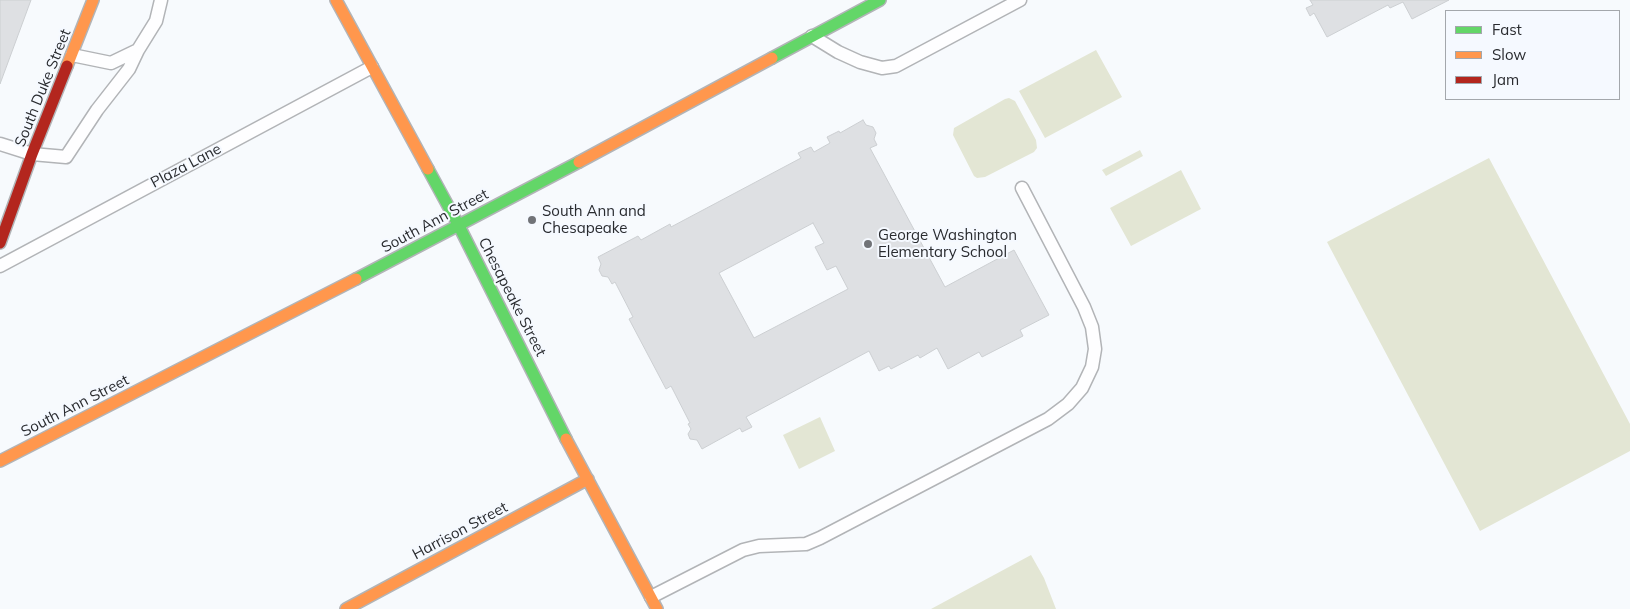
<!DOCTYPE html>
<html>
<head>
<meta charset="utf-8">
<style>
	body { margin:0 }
	#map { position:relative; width:1630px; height:609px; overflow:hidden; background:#f7fafd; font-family:Mulish,sans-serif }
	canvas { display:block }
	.legend { position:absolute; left:1445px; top:10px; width:175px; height:90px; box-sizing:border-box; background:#f5f9ff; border:1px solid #a3a7ac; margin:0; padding:6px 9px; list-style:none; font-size:15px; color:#292b2f }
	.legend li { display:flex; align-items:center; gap:10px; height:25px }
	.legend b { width:25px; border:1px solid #a3a7ac }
</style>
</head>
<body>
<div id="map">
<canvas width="1630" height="609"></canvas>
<ul class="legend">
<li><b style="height:6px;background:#63d668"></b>Fast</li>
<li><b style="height:6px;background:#ff974d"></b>Slow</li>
<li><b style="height:6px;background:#b3261e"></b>Jam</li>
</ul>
</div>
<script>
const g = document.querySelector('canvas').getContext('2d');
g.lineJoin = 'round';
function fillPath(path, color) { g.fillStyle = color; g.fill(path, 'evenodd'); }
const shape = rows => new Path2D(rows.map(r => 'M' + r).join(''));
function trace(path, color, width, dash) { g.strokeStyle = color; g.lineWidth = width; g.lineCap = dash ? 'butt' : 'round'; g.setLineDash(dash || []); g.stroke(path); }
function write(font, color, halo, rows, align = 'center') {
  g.font = font + ' Mulish,sans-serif'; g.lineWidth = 4; g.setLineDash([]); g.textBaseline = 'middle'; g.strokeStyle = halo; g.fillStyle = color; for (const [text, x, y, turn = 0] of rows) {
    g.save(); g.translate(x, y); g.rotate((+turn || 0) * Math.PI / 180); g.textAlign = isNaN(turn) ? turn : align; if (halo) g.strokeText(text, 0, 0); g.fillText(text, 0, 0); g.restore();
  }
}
const green = shape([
	[1096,50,1122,97,1045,138,1019,91],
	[1009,98,1015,101,1036,140,1037,148,1034,152,985,177,977,178,974,176,953,135,954,128,1005,99],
	[1140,150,1143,156,1106,176,1102,170],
	[1489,158,1630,424,1630,451,1480,531,1327,242],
	[1181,170,1201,209,1131,246,1110,208],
	[820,417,835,451,799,469,783,435],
	[1031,555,1044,578,1056,609,931,609]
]);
const building = shape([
	[0,0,31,0,0,84,0,0],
	[1310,0,1449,0,1412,19,1403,2,1390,8,1388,5,1327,37,1314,13,1310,16,1306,8,1313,5,1310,0],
	[863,120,866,125,873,127,876,133,874,139,877,145,870,148,945,287,1014,250,1049,315,1020,330,1023,336,982,357,979,352,948,369,937,348,920,358,918,355,891,369,889,366,879,371,869,351,746,417,752,427,742,432,740,428,702,449,697,440,690,439,688,434,691,429,688,424,690,423,671,386,666,389,629,319,633,317,615,282,612,284,608,277,602,276,599,270,601,264,598,257,638,236,641,240,670,224,671,227,801,158,798,153,811,147,814,152,830,143,827,137,839,131,840,133,863,120],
	[813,223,824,243,815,247,827,270,836,266,848,289,754,338,719,273,813,223]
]);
const lane = shape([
	[812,36,838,52,860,62,882,68,896,66,1020,0],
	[72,55,111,63,138,50,156,21,161,0],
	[0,144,32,154,66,157,97,110,129,69,138,50],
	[0,266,372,67],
	[651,597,743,550,759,546,806,544,820,538,1048,419,1068,404,1082,388,1092,367,1095,349,1092,327,1084,307,1022,188]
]);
const fast = shape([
	[772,58,880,0],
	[428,169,459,226,566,439],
	[356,279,579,162]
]);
const slow = shape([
	[336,0,428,169],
	[67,66,93,0],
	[579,162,772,58],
	[566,439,657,609],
	[0,461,356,279],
	[346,609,588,479]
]);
const jam = shape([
	[0,243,32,154,67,66]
]);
const markers = [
	[532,220,5,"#717377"],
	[868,244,5,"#717377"]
];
const streetNames = [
	["South Duke Street",43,88,-68],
	["Plaza Lane",186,166,-28],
	["South Ann Street",435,221,-28],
	["Chesapeake Street",512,297,63],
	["South Ann Street",75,406,-27],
	["Harrison Street",460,531,-28]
];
const poiNames = [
	["South Ann and",542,211],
	["Chesapeake",542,228],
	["George Washington",878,235],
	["Elementary School",878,252]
];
fillPath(green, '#e3e6d4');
fillPath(building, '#dee0e3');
trace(building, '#cccfd2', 1);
trace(lane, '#b2b4b7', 15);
trace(fast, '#b2b4b7', 14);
trace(slow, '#b2b4b7', 14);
trace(jam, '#b2b4b7', 14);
trace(lane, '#fefeff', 12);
trace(fast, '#63d668', 11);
trace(slow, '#ff974d', 11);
trace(jam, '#b3261e', 11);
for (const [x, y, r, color] of markers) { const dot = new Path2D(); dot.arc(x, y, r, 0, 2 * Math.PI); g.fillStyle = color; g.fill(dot); trace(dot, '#f5f9ff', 2); }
write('15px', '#292b2f', '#f5f9ff', streetNames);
write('15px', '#292b2f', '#f5f9ff', poiNames, 'left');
</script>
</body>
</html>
